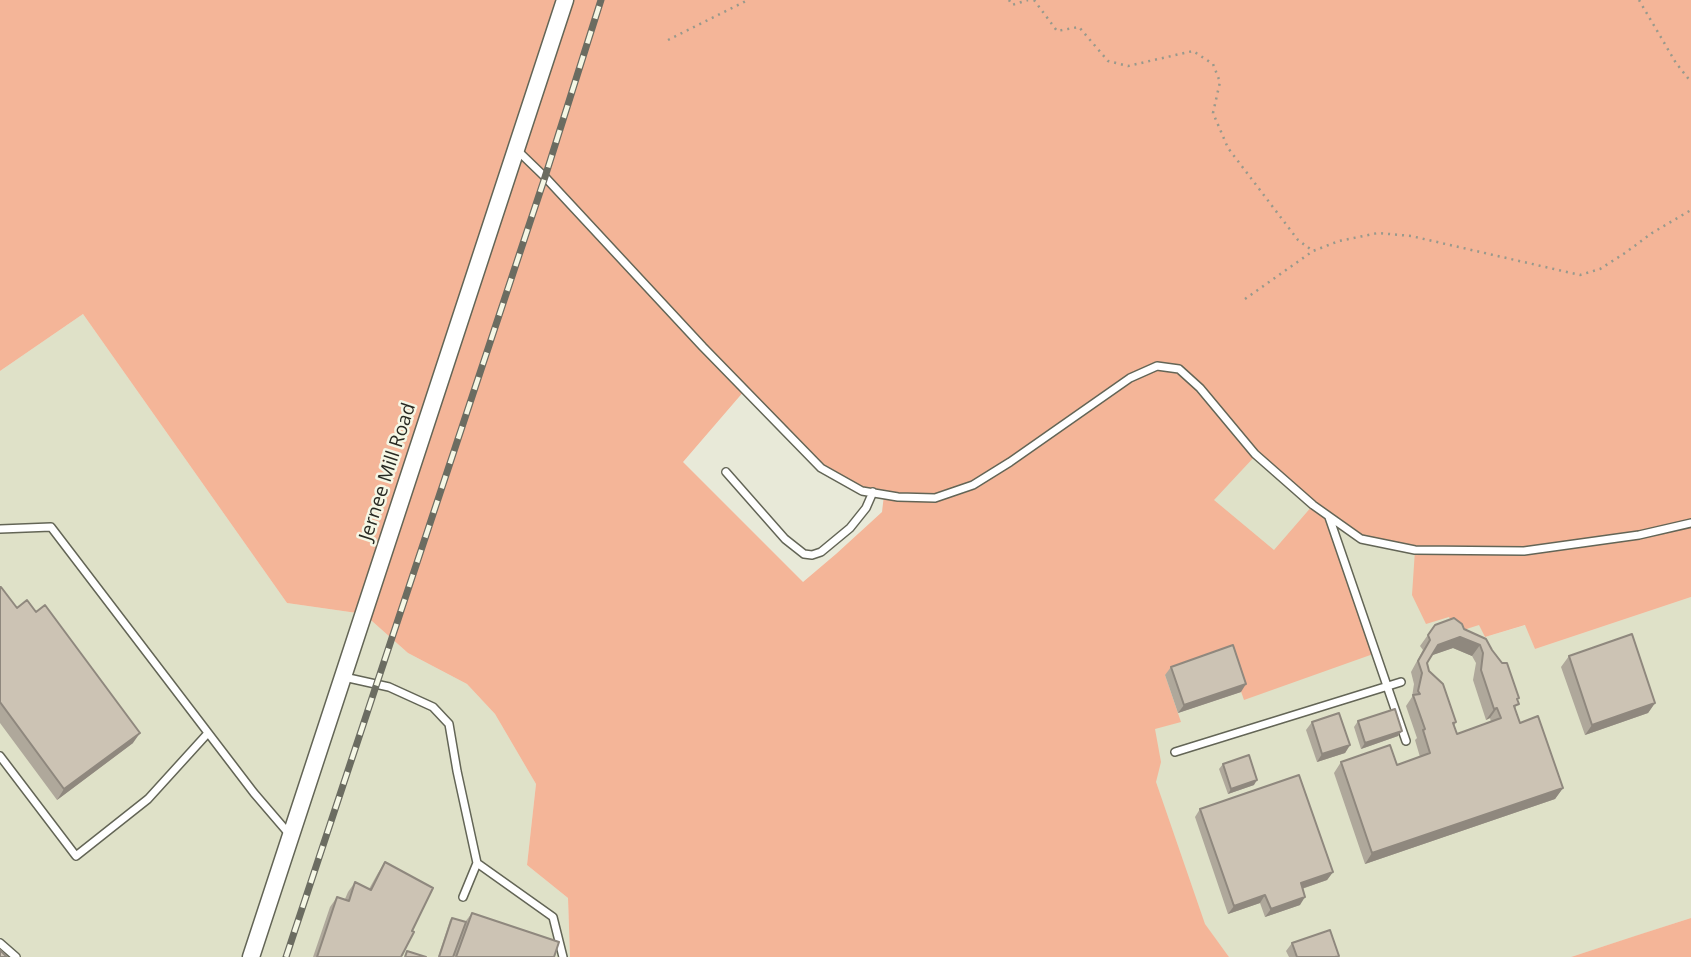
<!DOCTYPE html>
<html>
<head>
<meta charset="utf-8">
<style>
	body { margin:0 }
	canvas { display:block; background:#e8e9d8 }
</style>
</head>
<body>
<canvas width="1691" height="957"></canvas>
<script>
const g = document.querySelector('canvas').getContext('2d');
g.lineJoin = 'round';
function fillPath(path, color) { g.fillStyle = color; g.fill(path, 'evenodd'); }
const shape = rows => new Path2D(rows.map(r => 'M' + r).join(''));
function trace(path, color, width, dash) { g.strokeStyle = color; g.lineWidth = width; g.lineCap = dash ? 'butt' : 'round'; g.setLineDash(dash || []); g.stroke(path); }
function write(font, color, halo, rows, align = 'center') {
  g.font = font + ' "Open Sans",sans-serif'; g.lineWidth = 5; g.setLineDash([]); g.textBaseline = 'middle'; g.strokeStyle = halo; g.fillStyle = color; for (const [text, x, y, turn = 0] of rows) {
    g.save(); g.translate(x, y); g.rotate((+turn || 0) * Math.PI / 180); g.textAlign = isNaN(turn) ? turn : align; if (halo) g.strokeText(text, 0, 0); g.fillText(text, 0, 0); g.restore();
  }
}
const built = shape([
	[83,314,287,603,364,614,408,653,467,684,495,714,536,784,527,865,568,898,570,957,0,957,0,371],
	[1238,434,1415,550,1449,617,1479,624,1485,637,1526,625,1535,649,1691,597,1691,918,1571,957,1229,957,1104,790]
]);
const green = shape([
	[0,0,1691,0,1691,597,1535,649,1525,625,1485,637,1479,625,1457,632,1449,617,1426,624,1412,595,1415,550,1361,539,1330,517,1376,653,1244,700,1228,654,1165,675,1181,722,1155,729,1161,762,1156,782,1205,924,1229,957,570,957,568,898,527,865,536,784,495,714,467,684,408,653,364,614,287,603,83,314,0,371],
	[745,390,821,468,862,491,884,495,882,512,836,554,803,582,683,462],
	[1256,455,1313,505,1274,550,1214,500],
	[1691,918,1691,957,1571,957,1638,935]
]);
const path = shape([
	[1009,0,1012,5,1028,0],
	[1034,0,1057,31,1079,27,1108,61,1128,66,1193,51,1213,64,1220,82,1213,113,1228,148,1298,240,1313,251],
	[1639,0,1676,63,1691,82],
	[668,40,748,0],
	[1245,299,1313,251,1339,241,1378,233,1411,236,1580,275,1600,269,1625,253,1652,233,1691,210]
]);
const service = shape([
	[517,150,545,177,703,347,821,468,862,491,898,497,935,498,973,485,1010,462,1130,378,1157,366,1179,369,1200,388,1255,454,1313,505,1361,539,1415,550,1524,551,1639,535,1691,523],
	[726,472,785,539,804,554,812,555,821,552,850,528,866,508,873,492],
	[1329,517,1406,741],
	[0,529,51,527,254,793,290,835],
	[344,677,389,687,433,707,449,724,457,771,477,863,553,917,563,957],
	[1175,752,1401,682],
	[0,756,76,856,148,799,208,733],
	[463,897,477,863],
	[0,943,16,957]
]);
const tertiary = shape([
	[251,957,565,0]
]);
const rail = shape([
	[286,957,545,177,601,0]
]);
const wall = shape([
	[0,587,17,608,36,612,133,743,57,800,0,723],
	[1435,625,1464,629,1486,639,1517,701,1515,710,1520,723,1563,788,1555,799,1365,864,1334,773,1341,762,1397,765,1420,757,1415,740,1417,738,1406,706,1412,697,1414,684,1411,672,1423,650,1420,646],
	[1453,648,1472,656,1476,663,1473,680,1486,720,1490,718,1491,722,1457,734,1454,726,1456,722,1429,671,1427,663,1432,655],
	[1569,656,1655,703,1648,713,1585,735,1561,667],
	[1171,667,1241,692,1178,713,1165,675],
	[1358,721,1398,736,1361,749,1354,727],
	[1312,722,1350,745,1345,753,1317,762,1306,730],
	[1223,764,1254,785,1228,794,1219,769],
	[1200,809,1333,872,1327,880,1302,889,1300,905,1265,917,1260,903,1228,914,1195,817],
	[385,862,412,931,401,957,313,957,330,907,337,897,345,899,348,892,355,882,369,889,378,873],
	[472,913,554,957,438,957,450,920,452,918,465,922],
	[1292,943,1339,956,1338,957,1289,957,1286,951]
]);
const shadedWall = shape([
	[1460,637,1480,645,1472,656,1453,648,1430,656,1438,645],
	[1246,684,1241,692,1178,713,1184,705],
	[1655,703,1648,713,1585,735,1592,725],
	[1497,708,1490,718,1486,720,1494,709],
	[1402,731,1398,736,1361,749,1365,743],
	[140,733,133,743,57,800,64,789],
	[1350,745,1345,753,1317,762,1322,754],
	[1257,780,1254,785,1228,794,1231,789],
	[1563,788,1555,799,1365,864,1372,853],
	[1333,872,1327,880,1295,891,1301,883],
	[1265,895,1260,903,1228,914,1234,906],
	[1305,897,1300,905,1265,917,1271,909]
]);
const building = shape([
	[0,587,1,587,17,608,27,600,36,612,45,605,140,733,64,789,0,702,0,587],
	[1454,618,1462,624,1464,629,1486,639,1492,650,1502,663,1507,663,1519,698,1517,699,1519,704,1514,706,1520,723,1538,716,1563,788,1372,853,1341,762,1390,745,1397,765,1430,753,1423,730,1425,729,1413,695,1420,694,1418,691,1422,673,1418,661,1430,640,1428,635,1435,625,1454,618],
	[1460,637,1480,645,1483,653,1481,670,1494,709,1497,708,1501,718,1457,734,1453,723,1456,722,1443,684,1429,671,1427,663,1438,645,1460,637],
	[1632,634,1655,703,1592,725,1569,656,1632,634],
	[1233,645,1246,684,1184,705,1171,667,1233,645],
	[1395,709,1402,731,1365,743,1358,721,1395,709],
	[1339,713,1350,745,1322,754,1312,722,1339,713],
	[1249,755,1257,780,1231,789,1223,764,1249,755],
	[1299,775,1333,872,1301,883,1305,897,1271,909,1265,895,1234,906,1200,809,1299,775],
	[385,862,433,888,412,931,414,932,401,957,317,957,337,897,349,901,355,882,371,890,385,862],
	[472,913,559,942,554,957,456,957,472,913],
	[452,918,466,922,453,957,439,957,452,918],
	[1330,930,1339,956,1335,957,1297,957,1292,943,1330,930],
	[0,950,7,957,0,957,0,950],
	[407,951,426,957,405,957,407,951]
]);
const streetNames = [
	["Jernee Mill Road",388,472,-72]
];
fillPath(built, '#dfe1c8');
fillPath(green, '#f4b598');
trace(service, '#636556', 10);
trace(tertiary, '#636556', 19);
trace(path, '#98998c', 2.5, [2, 5]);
trace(service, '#fff', 7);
trace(tertiary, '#fff', 16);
trace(rail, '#6b6c61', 7);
trace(rail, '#f5f7e5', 4.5, [13]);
fillPath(wall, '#afa89b');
fillPath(shadedWall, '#8f887e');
fillPath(building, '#ccc3b4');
trace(building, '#8f887e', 2);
write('19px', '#292a23', '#f5f7e5', streetNames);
</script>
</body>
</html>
